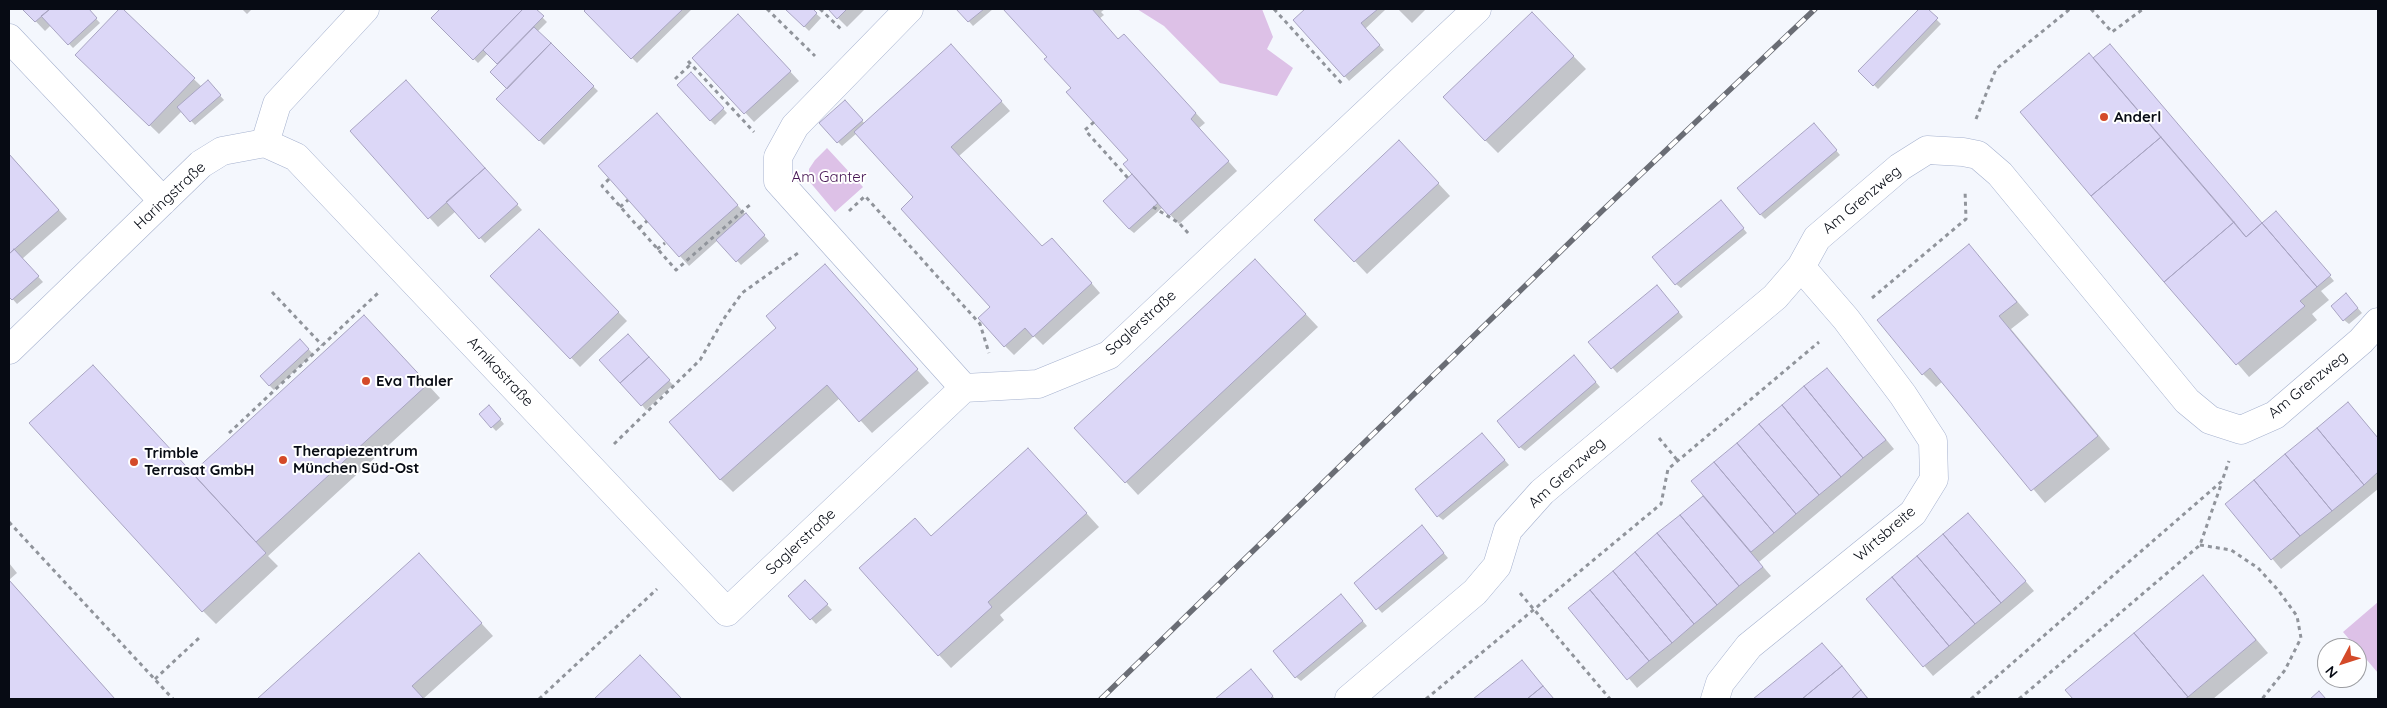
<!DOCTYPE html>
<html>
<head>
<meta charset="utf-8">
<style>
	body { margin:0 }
	#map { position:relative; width:2387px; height:708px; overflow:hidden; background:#f4f7fd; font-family:Quicksand,sans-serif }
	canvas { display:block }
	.frame { position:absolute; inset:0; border:10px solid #070b14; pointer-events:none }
	.north { position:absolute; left:2317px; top:638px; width:50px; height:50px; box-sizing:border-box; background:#fff; border:1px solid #9c9da1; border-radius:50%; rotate:230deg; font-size:14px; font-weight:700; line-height:20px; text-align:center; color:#070b14 }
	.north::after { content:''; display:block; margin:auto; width:18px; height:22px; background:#d44a29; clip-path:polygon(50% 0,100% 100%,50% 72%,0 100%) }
</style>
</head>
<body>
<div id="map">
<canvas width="2387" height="708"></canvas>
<div class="frame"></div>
<div class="north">N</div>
</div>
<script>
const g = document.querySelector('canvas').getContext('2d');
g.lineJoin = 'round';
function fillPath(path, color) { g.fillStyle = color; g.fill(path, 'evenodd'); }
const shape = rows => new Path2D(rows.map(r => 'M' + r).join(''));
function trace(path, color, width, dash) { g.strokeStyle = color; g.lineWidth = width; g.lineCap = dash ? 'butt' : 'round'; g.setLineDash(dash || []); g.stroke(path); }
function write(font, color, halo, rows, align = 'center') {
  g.font = font + ' Quicksand,sans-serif'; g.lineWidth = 4; g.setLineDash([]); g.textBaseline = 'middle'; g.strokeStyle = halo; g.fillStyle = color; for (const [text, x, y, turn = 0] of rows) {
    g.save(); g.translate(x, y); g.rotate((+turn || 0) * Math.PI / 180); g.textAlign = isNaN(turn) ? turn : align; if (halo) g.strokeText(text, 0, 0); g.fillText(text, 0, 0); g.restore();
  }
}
const green = shape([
	[1137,9,1262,9,1273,37,1267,49,1293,68,1277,96,1220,83,1164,26],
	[827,148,863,187,835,212,809,181,809,169,815,160],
	[2378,602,2378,673,2343,632]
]);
const shadow = shape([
	[24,9,87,9,100,23,73,48,51,25,45,31],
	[121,9,202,87,208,82,224,100,195,125,182,111,159,134,77,55],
	[242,9,252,9,247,14],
	[442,9,534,9,547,22,537,32,598,91,544,145,498,99,508,89,499,64,488,53,478,63,433,18],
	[588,9,692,9,637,63,585,11],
	[787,9,811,9,821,18,809,31],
	[829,9,865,9,847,27],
	[958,9,993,9,973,26],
	[1005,9,1105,9,1101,12,1104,15,1099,19,1119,41,1133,45,1205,123,1199,128,1237,171,1179,224,1163,207,1134,233,1129,229,1134,174,1130,160,1049,57],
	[1307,9,1384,9,1385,10,1365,29,1384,50,1349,81,1295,20],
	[1398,9,1426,9,1412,23],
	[1920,9,1926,9,1941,24,1878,89,1860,71],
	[747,25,799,81,754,122,694,58],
	[1544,26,1586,69,1498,153,1485,140],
	[960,55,1010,111,959,156,1042,248,1061,248,1100,293,1043,345,1034,336,1014,355,1005,346,992,307,915,197,857,133,842,146,838,142,849,106,865,124],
	[2094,60,2262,224,2280,217,2334,281,2321,291,2329,300,2312,314,2317,320,2249,377,2022,112],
	[691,74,727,113,715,125,710,120],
	[666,124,769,241,741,265,718,240,689,266,599,166],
	[1818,129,1840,155,1765,219,1761,215],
	[351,131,493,178,522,210,485,243,456,211,438,227],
	[9,154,67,219,22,259,43,282,17,304,9,295],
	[1412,155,1450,196,1367,274,1316,220],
	[1725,206,1747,233,1681,288,1676,284],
	[539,231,627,321,580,367,492,276],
	[1969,245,2029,315,2011,329,2110,449,2045,503,1943,381,1936,387,1923,374],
	[1268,274,1318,327,1138,495,1126,482],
	[837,279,929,383,872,433,840,398,733,492,720,479],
	[1661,291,1683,317,1617,373,1590,342],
	[2350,299,2362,313,2349,324,2344,320],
	[377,329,440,398,268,556,278,566,216,624,203,611,192,474],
	[300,340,313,354,274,390,261,377],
	[633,340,673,385,646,410,642,405],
	[1578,361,1600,387,1525,451,1520,447],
	[1836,379,1894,449,1759,562,1771,576,1637,688,1570,609,1705,496],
	[2348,403,2378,438,2378,489,2281,569,2226,504],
	[493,411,504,424,496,431,480,414],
	[1487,439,1509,465,1443,520,1438,516],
	[1028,449,1099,527,1000,615,1004,620,951,668,939,655,931,537],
	[1968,514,2034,591,1933,676,1867,599],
	[1426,532,1448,558,1382,613,1355,583],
	[419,555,493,636,423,699,259,699],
	[9,563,17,573,9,580,115,699,9,699],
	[2203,577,2268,653,2213,699,2075,699,2067,690],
	[805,581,832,610,816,624,790,596],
	[1345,600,1367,626,1301,681,1296,677],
	[1822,645,1869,699,1755,699],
	[640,657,681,699,596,699],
	[1522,661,1554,699,1475,699],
	[1251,671,1275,699,1217,699]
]);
const building = shape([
	[22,9,50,9,35,22,22,9],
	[50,9,89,9,97,18,68,45,41,16,50,9],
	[119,9,123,9,195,78,149,126,75,55,119,9],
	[440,9,523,9,473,60,431,18,440,9],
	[523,9,536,9,544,16,497,64,483,50,523,9],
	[586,9,683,9,631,59,584,11,586,9],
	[785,9,813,9,817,13,804,27,785,9],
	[828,9,847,9,837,19,828,9],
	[956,9,984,9,968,22,956,9],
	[1003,9,1092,9,1118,39,1124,34,1196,113,1191,119,1229,161,1169,216,1123,164,1128,160,1066,92,1071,88,1044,59,1047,57,1003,9],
	[1305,9,1378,9,1361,23,1380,45,1344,77,1293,20,1305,9],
	[1919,9,1928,9,1938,18,1873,86,1858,71,1919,9],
	[1532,12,1574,56,1485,141,1443,97,1532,12],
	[738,14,791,71,744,114,692,58,738,14],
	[534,27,551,43,507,89,490,72,534,27],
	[551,43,594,86,539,141,496,99,551,43],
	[951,44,1002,101,951,147,1042,246,1052,238,1092,283,1033,337,1025,328,1004,347,978,318,990,307,901,209,913,197,854,132,951,44],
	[2110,44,2262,223,2246,237,2093,58,2110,44],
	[2089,53,2161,137,2091,196,2020,112,2089,53],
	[691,72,724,108,710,121,677,85,691,72],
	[208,80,221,95,190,122,177,107,208,80],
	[406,80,485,168,428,219,350,131,406,80],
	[845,100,863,120,837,143,819,123,845,100],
	[657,113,738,205,679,257,598,166,657,113],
	[1814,123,1837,150,1760,215,1737,188,1814,123],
	[2161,137,2234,222,2164,282,2091,196,2161,137],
	[1399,140,1439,183,1354,262,1314,220,1399,140],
	[9,154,59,210,9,254,9,154],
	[485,168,518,204,479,239,446,202,485,168],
	[1132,174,1158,203,1129,229,1103,201,1132,174],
	[1721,200,1744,228,1675,285,1652,257,1721,200],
	[2276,211,2331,275,2317,287,2262,223,2276,211],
	[746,213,765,235,736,262,716,240,746,213],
	[2234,222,2246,237,2262,223,2317,287,2300,301,2305,306,2236,365,2164,282,2234,222],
	[539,229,619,312,570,359,490,276,539,229],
	[1969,244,2017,302,1999,316,2098,436,2031,491,1930,368,1922,375,1877,320,1969,244],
	[14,249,39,276,12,300,9,297,9,254,14,249],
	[1255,259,1306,314,1125,483,1074,428,1255,259],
	[825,264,918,369,859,422,827,385,720,480,669,422,776,328,766,316,825,264],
	[1657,285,1679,312,1611,369,1588,342,1657,285],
	[2346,293,2358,308,2343,321,2331,306,2346,293],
	[364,315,428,384,256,542,192,473,364,315],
	[628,334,649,357,620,383,599,360,628,334],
	[300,339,309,349,269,386,260,376,300,339],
	[1574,355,1596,382,1519,448,1497,421,1574,355],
	[649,357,670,380,641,406,620,383,649,357],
	[93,365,266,553,202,612,29,423,93,365],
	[1827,368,1886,440,1863,458,1804,386,1827,368],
	[1804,386,1863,458,1841,477,1782,405,1804,386],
	[2348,402,2378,438,2378,472,2364,485,2317,428,2348,402],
	[489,405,501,419,491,428,479,414,489,405],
	[1782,405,1841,477,1819,495,1759,424,1782,405],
	[1759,424,1819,495,1796,514,1737,443,1759,424],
	[2317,428,2364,485,2332,511,2285,454,2317,428],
	[1482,433,1505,460,1437,517,1415,489,1482,433],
	[1737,443,1796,514,1774,533,1714,462,1737,443],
	[1028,448,1087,513,988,602,992,607,938,656,859,568,915,518,931,536,1028,448],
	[2285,454,2332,511,2300,536,2254,480,2285,454],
	[1714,462,1774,533,1751,552,1691,481,1714,462],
	[2254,480,2300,536,2271,560,2225,504,2254,480],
	[1703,496,1763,567,1739,586,1680,515,1703,496],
	[1968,513,2026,581,2001,603,1943,534,1968,513],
	[1680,515,1739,586,1717,605,1657,533,1680,515],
	[1422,525,1444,553,1376,610,1354,583,1422,525],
	[1657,533,1717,605,1694,624,1635,552,1657,533],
	[1943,534,2001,603,1975,624,1917,556,1943,534],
	[1635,552,1694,624,1672,643,1613,571,1635,552],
	[419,553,482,623,412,686,424,699,257,699,419,553],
	[1917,556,1975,624,1949,646,1892,577,1917,556],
	[1613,571,1672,643,1649,661,1590,590,1613,571],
	[2203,575,2256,640,2188,697,2134,633,2203,575],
	[1892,577,1949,646,1923,667,1866,599,1892,577],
	[9,580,115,699,9,699,9,580],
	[805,580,828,604,810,620,788,596,805,580],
	[1590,590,1649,661,1627,680,1568,608,1590,590],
	[1341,594,1363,621,1295,678,1273,651,1341,594],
	[2134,633,2188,697,2185,699,2073,699,2065,690,2134,633],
	[1822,643,1842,666,1802,699,1753,699,1822,643],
	[640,655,682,699,594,699,640,655],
	[1522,660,1543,686,1527,699,1473,699,1522,660],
	[1842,666,1861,690,1851,699,1802,699,1842,666],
	[1251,669,1273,696,1270,699,1215,699,1251,669],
	[1543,686,1554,699,1527,699,1543,686],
	[1861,690,1868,699,1851,699,1861,690],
	[2319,691,2326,699,2310,699,2319,691]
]);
const path = shape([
	[767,9,815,56],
	[820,9,841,29],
	[1274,9,1344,86],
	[2091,9,2112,32,2143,9],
	[688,61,754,132],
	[675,79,691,64],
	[1976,119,1996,69,2070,9],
	[1094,122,1085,130,1128,178],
	[609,179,602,186,676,270,752,203],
	[620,207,628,200],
	[1153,207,1179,223,1189,234],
	[849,211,865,196,980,324,989,353],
	[639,228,647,221],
	[657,249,665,243],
	[272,292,322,345],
	[1872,298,1966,219,1965,190],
	[229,433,378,293],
	[1659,438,1678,461],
	[614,444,700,360,725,317,742,293,798,253],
	[9,522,173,699],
	[2200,545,2231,550,2258,568,2278,590,2297,616,2301,638,2285,670,2262,699],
	[1520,593,1610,699],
	[155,679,199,638],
	[539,699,657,589],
	[1426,699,1661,504,1668,469,1819,342],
	[1971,699,2222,481,2229,461],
	[2019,699,2200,545,2222,482]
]);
const minor = shape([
	[909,9,795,126,778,157,778,181,964,388],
	[9,38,163,201],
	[265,143,296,157,727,612,964,388,1038,384,1109,355,1477,9],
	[265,143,277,104,365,9],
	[9,350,201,164,222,151,265,143],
	[1349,699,1475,592,1497,566,1508,530,1542,492,1775,297,1801,267,1817,238,1900,167,1927,150,1963,152,1978,155,2000,174,2187,401,2210,420,2241,430,2275,415,2361,341,2378,322],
	[1715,699,1720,683,1749,646,1913,513,1934,479,1933,441,1903,395,1846,319,1801,267]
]);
const rail = shape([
	[1101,699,1602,211,1815,9]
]);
const markers = [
	[2104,117,5,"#d44a29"],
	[366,381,5,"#d44a29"],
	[283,460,5,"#d44a29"],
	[134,462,5,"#d44a29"]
];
const poiNames = [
	["Anderl",2114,117],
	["Eva Thaler",376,381],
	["Therapiezentrum",293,451],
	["München Süd-Ost",293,468],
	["Trimble",144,453],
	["Terrasat GmbH",144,470]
];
const parkNames = [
	["Am Ganter",829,177]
];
const streetNames = [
	["Haringstraße",170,196,-43],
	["Am Grenzweg",1862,200,-40],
	["Saglerstraße",1141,323,-42],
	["Arnikastraße",500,372,47],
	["Am Grenzweg",2308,385,-39],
	["Am Grenzweg",1567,473,-42],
	["Wirtsbreite",1885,534,-41],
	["Saglerstraße",801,542,-43]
];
fillPath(green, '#ddc1e7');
fillPath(shadow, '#0003');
fillPath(building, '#dcd7f7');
trace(building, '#a8a4c2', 1);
trace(minor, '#a5b1ce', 29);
trace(path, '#90949b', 3, [4, 4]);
trace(minor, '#fff', 28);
trace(rail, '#6a6d75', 5.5);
trace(rail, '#fff', 4, [11]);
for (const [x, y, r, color] of markers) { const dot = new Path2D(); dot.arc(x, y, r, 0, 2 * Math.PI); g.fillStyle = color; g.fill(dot); trace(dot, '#fff', 2); }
write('bold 15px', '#070b14', '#fff', poiNames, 'left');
write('15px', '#461654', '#fff', parkNames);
write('15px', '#070b14', '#fff', streetNames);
</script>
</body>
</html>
